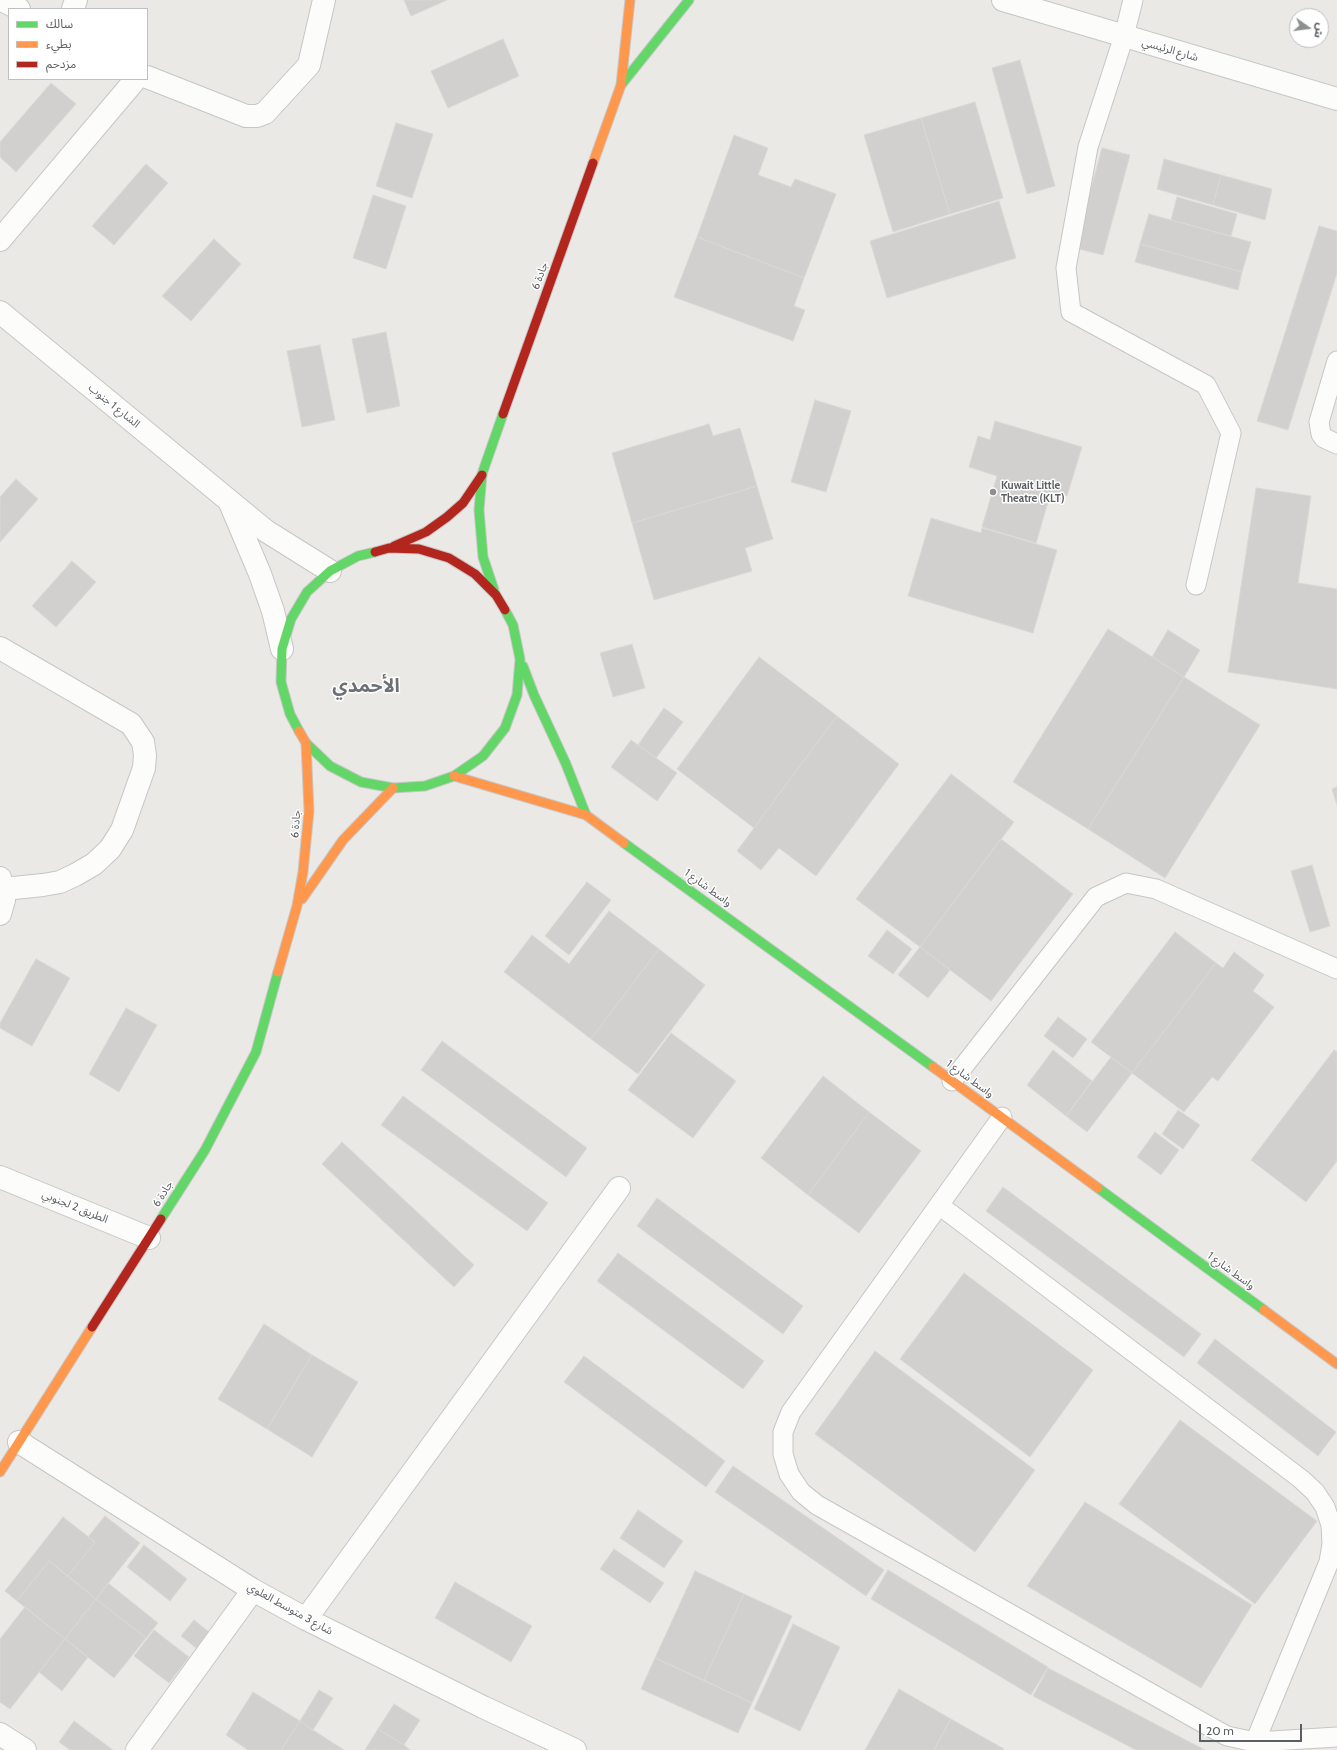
<!DOCTYPE html>
<html>
<head>
<meta charset="utf-8">
<style>
	body { margin:0 }
	#map { position:relative; width:1337px; height:1750px; overflow:hidden; background:#ebe9e5; font-family:Cabin,"Noto Sans Arabic",sans-serif }
	canvas { display:block }
	.legend { position:absolute; left:8px; top:8px; width:140px; height:72px; box-sizing:border-box; background:#fff; border:1px solid #bdbfc1; margin:0; padding:5px 7px; list-style:none; font-size:12px; color:#5b5f63 }
	.legend li { display:flex; align-items:center; gap:8px; height:20px }
	.legend b { width:20px; border:1px solid #bdbfc1 }
	.north { position:absolute; left:1289px; top:8px; width:40px; height:40px; box-sizing:border-box; background:#fff; border:1px solid #bdbfc1; border-radius:50%; rotate:104deg; font-size:11px; font-weight:700; line-height:16px; text-align:center; color:#5b5f63 }
	.north::after { content:''; display:block; margin:auto; width:14px; height:18px; background:#8d8f90; clip-path:polygon(50% 0,100% 100%,50% 72%,0 100%) }
	.scale { position:absolute; left:1199px; top:1724px; width:103px; height:18px; box-sizing:border-box; border:2px solid #5b5f63; border-top:0; padding-left:5px; font-size:12px; line-height:14px; white-space:nowrap; color:#5b5f63; -webkit-text-stroke:3px #fff; paint-order:stroke }
</style>
</head>
<body>
<div id="map">
<canvas width="1337" height="1750"></canvas>
<ul class="legend">
<li><b style="height:5px;background:#63d668"></b>سالك</li>
<li><b style="height:5px;background:#ff974d"></b>بطيء</li>
<li><b style="height:5px;background:#b3261e"></b>مزدحم</li>
</ul>
<div class="north">ش</div>
<div class="scale">20 m</div>
</div>
<script>
const g = document.querySelector('canvas').getContext('2d');
g.lineJoin = 'round';
function fillPath(path, color) { g.fillStyle = color; g.fill(path, 'evenodd'); }
const shape = rows => new Path2D(rows.map(r => 'M' + r).join(''));
function trace(path, color, width, dash) { g.strokeStyle = color; g.lineWidth = width; g.lineCap = dash ? 'butt' : 'round'; g.setLineDash(dash || []); g.stroke(path); }
function write(font, color, halo, rows, align = 'center') {
  g.font = font + ' Cabin,"Noto Sans Arabic",sans-serif'; g.lineWidth = 3; g.setLineDash([]); g.textBaseline = 'middle'; g.strokeStyle = halo; g.fillStyle = color; for (const [text, x, y, turn = 0] of rows) {
    g.save(); g.translate(x, y); g.rotate((+turn || 0) * Math.PI / 180); g.textAlign = isNaN(turn) ? turn : align; if (halo) g.strokeText(text, 0, 0); g.fillText(text, 0, 0); g.restore();
  }
}
const building = shape([
	[404,0,447,0,411,16,404,0],
	[503,39,519,76,448,108,431,71,503,39],
	[1020,60,1055,186,1027,194,992,68,1020,60],
	[51,83,76,104,16,172,0,157,0,142,51,83],
	[975,102,1003,198,950,214,921,118,975,102],
	[921,118,950,214,893,232,864,135,921,118],
	[396,123,433,134,412,198,376,186,396,123],
	[734,135,768,148,758,175,791,187,795,179,836,194,804,278,697,237,734,135],
	[1102,148,1130,155,1103,255,1075,248,1102,148],
	[1164,159,1221,175,1213,205,1157,189,1164,159],
	[146,164,168,183,114,245,92,226,146,164],
	[1221,175,1272,189,1265,220,1213,205,1221,175],
	[373,195,406,206,386,269,353,258,373,195],
	[1177,197,1237,214,1231,236,1171,220,1177,197],
	[999,201,1016,258,887,298,870,241,999,201],
	[1149,214,1251,242,1242,272,1140,244,1149,214],
	[1319,226,1337,231,1337,273,1288,430,1257,421,1319,226],
	[697,237,804,278,794,306,805,310,793,341,674,297,697,237],
	[214,239,241,264,191,321,162,296,214,239],
	[1140,244,1242,272,1238,290,1135,262,1140,244],
	[386,332,400,406,367,413,352,339,386,332],
	[320,345,335,420,302,427,287,351,320,345],
	[815,400,851,411,826,492,791,482,815,400],
	[995,421,1082,447,1067,496,1051,492,1036,543,982,527,997,476,969,467,978,436,990,440,995,421],
	[709,424,713,436,740,428,757,486,632,523,612,453,709,424],
	[16,479,38,499,0,542,0,497,16,479],
	[757,486,773,539,745,548,752,571,654,600,632,523,757,486],
	[1256,488,1311,496,1298,583,1337,589,1337,689,1228,672,1256,488],
	[931,518,981,533,982,528,1057,550,1033,633,908,596,931,518],
	[72,561,96,582,56,627,32,606,72,561],
	[1108,629,1184,677,1088,829,1013,782,1108,629],
	[1168,630,1200,650,1184,677,1152,657,1168,630],
	[632,644,645,688,613,697,600,653,632,644],
	[759,657,837,716,754,828,677,769,759,657],
	[1184,677,1260,725,1165,878,1088,829,1184,677],
	[664,708,683,722,656,758,638,745,664,708],
	[837,716,899,764,816,876,779,848,761,870,737,851,837,716],
	[631,740,677,773,657,801,611,767,631,740],
	[951,774,1014,822,920,947,856,899,951,774],
	[1337,787,1337,805,1332,789,1337,787],
	[1001,839,1073,894,991,1001,920,947,1001,839],
	[1312,865,1330,926,1310,932,1291,871,1312,865],
	[587,882,611,900,569,955,545,936,587,882],
	[609,911,659,949,591,1039,504,972,532,935,569,964,609,911],
	[887,930,912,949,893,974,868,956,887,930],
	[1175,932,1216,963,1132,1073,1091,1042,1175,932],
	[920,947,950,970,928,998,898,975,920,947],
	[659,949,705,985,638,1074,591,1039,659,949],
	[1234,952,1264,975,1253,991,1274,1007,1218,1081,1212,1077,1184,1112,1132,1073,1216,963,1223,968,1234,952],
	[36,959,70,978,32,1046,0,1028,0,1023,36,959],
	[126,1008,157,1025,119,1092,89,1074,126,1008],
	[1058,1017,1087,1039,1073,1058,1044,1036,1058,1017],
	[671,1033,736,1081,693,1138,628,1090,671,1033],
	[442,1041,587,1148,566,1177,421,1070,442,1041],
	[1053,1050,1092,1081,1066,1116,1027,1085,1053,1050],
	[1334,1050,1337,1052,1337,1161,1306,1202,1251,1160,1334,1050],
	[1111,1057,1132,1073,1087,1132,1066,1116,1111,1057],
	[823,1076,869,1112,808,1195,761,1158,823,1076],
	[403,1096,548,1203,527,1231,381,1125,403,1096],
	[1178,1110,1200,1125,1183,1149,1162,1134,1178,1110],
	[869,1112,921,1151,859,1233,808,1195,869,1112],
	[1155,1132,1179,1150,1161,1175,1137,1157,1155,1132],
	[342,1142,474,1265,454,1287,322,1164,342,1142],
	[1003,1187,1201,1334,1184,1357,986,1211,1003,1187],
	[657,1198,803,1306,783,1334,637,1226,657,1198],
	[618,1253,764,1361,743,1389,597,1281,618,1253],
	[964,1273,1093,1370,1030,1457,900,1359,964,1273],
	[264,1324,312,1355,267,1429,218,1399,264,1324],
	[1215,1339,1336,1432,1318,1456,1197,1363,1215,1339],
	[875,1351,1035,1470,975,1552,815,1434,875,1351],
	[312,1355,358,1382,312,1457,267,1429,312,1355],
	[584,1356,725,1461,706,1487,564,1382,584,1356],
	[1180,1420,1317,1521,1255,1604,1119,1504,1180,1420],
	[733,1466,884,1570,866,1596,715,1492,733,1466],
	[1085,1502,1252,1605,1201,1688,1027,1586,1085,1502],
	[638,1510,683,1541,664,1568,620,1538,638,1510],
	[105,1516,140,1543,96,1599,68,1576,95,1542,88,1537,105,1516],
	[63,1517,95,1542,68,1576,49,1561,17,1601,5,1591,63,1517],
	[144,1545,187,1579,170,1601,127,1567,144,1545],
	[614,1549,664,1583,650,1603,600,1569,614,1549],
	[49,1561,96,1599,65,1639,17,1601,49,1561],
	[888,1570,1048,1667,1031,1695,871,1599,888,1570],
	[695,1571,744,1594,704,1680,655,1658,695,1571],
	[455,1582,532,1626,511,1662,435,1618,455,1582],
	[108,1583,158,1623,146,1638,96,1599,108,1583],
	[744,1594,792,1616,752,1703,704,1680,744,1594],
	[96,1599,146,1638,114,1678,65,1639,96,1599],
	[25,1607,65,1639,10,1709,0,1702,0,1639,25,1607],
	[194,1620,209,1632,196,1648,181,1636,194,1620],
	[793,1624,840,1647,800,1731,754,1709,793,1624],
	[154,1630,189,1657,169,1683,134,1656,154,1630],
	[65,1639,88,1657,62,1691,39,1672,65,1639],
	[655,1658,752,1703,738,1733,641,1689,655,1658],
	[1048,1668,1205,1750,1136,1750,1033,1696,1048,1668],
	[899,1689,951,1719,934,1750,865,1750,899,1689],
	[319,1690,333,1698,313,1730,300,1721,319,1690],
	[253,1692,300,1721,281,1750,248,1750,226,1735,253,1692],
	[394,1704,420,1720,404,1745,378,1729,394,1704],
	[951,1719,1004,1749,1003,1750,934,1750,951,1719],
	[74,1721,113,1750,70,1750,59,1742,74,1721],
	[300,1721,313,1730,344,1750,281,1750,300,1721],
	[378,1729,404,1745,410,1750,365,1750,378,1729]
]);
const lane = shape([
	[1133,0,1124,36,1088,147,1066,268,1071,312,1206,385,1231,433,1196,585],
	[1337,361,1319,422,1321,434,1324,438,1337,444],
	[952,1081,1096,897,1126,883,1156,889,1337,969],
	[1002,1117,791,1412,783,1432,783,1454,789,1474,801,1492,817,1505,1214,1729,1227,1736,1255,1742,1337,1737],
	[939,1205,1301,1479,1315,1492,1325,1507,1331,1525,1332,1544,1329,1562,1255,1742]
]);
const street = shape([
	[2,0,19,9],
	[1003,0,1337,99],
	[73,9,76,0],
	[147,77,246,116,257,116,265,113,309,65,324,0],
	[0,240,136,79],
	[0,312,266,531,330,571],
	[230,503,260,574,273,611,282,649],
	[0,648,131,724,143,742,145,755,144,768,122,830,110,849,94,864,75,875,60,882,43,885,4,889],
	[0,878,4,889,4,900,0,914],
	[0,1177,149,1238],
	[19,1442,253,1590,306,1619,483,1707,575,1750],
	[306,1619,619,1188],
	[0,1734,25,1750],
	[137,1750,253,1590]
]);
const fast = shape([
	[621,85,689,0],
	[494,590,483,557,479,510,482,474,503,414],
	[523,666,534,695,566,764,586,815],
	[299,731,290,714,281,682,282,649,291,619,307,592,330,571,358,556,375,552],
	[306,743,330,766,361,782,393,788,425,786,454,776,483,756,505,728,517,695,520,659,513,625,505,610],
	[624,843,933,1067],
	[1098,1188,1264,1310],
	[161,1219,205,1150,256,1052,278,972]
]);
const slow = shape([
	[593,163,621,85,630,0],
	[454,776,586,815,624,843],
	[302,899,343,840,393,788],
	[278,972,297,906,303,872,309,811,306,743,299,731],
	[933,1067,1098,1188],
	[1264,1310,1337,1364],
	[0,1472,92,1327]
]);
const jam = shape([
	[503,414,593,163],
	[394,546,426,532,447,517,463,503,482,475],
	[375,552,389,548,419,549,449,558,475,574,496,595,505,610],
	[92,1327,161,1219]
]);
const markers = [
	[993,492,4,"#8d8f90"]
];
const streetNames = [
	["شارع الرئيسي",1170,50,16],
	["جادة 6",540,276,-70],
	["الشارع 1 جنوب",114,406,39],
	["جادة 6",296,824,-86],
	["واسط شارع 1",708,888,36],
	["واسط شارع 1",970,1079,36],
	["جادة 6",163,1194,-58],
	["الطريق 2 لجنوبي",75,1207,22],
	["واسط شارع 1",1231,1271,36],
	["شارع 3 متوسط العلوي",290,1609,29]
];
const poiNames = [
	["Kuwait Little",1001,486],
	["Theatre (KLT)",1001,499]
];
const townNames = [
	["الأحمدي",366,686]
];
fillPath(building, '#d1d0ce');
trace(building, '#dad8d4', 1);
trace(lane, '#c6c6c6', 21);
trace(street, '#c6c6c6', 24);
trace(fast, '#c7c7c7', 11);
trace(slow, '#c7c7c7', 11);
trace(jam, '#c7c7c7', 11);
trace(lane, '#fcfcfb', 19);
trace(street, '#fcfcfb', 22);
trace(fast, '#63d668', 9);
trace(slow, '#ff974d', 9);
trace(jam, '#b3261e', 9);
for (const [x, y, r, color] of markers) { const dot = new Path2D(); dot.arc(x, y, r, 0, 2 * Math.PI); g.fillStyle = color; g.fill(dot); trace(dot, '#fff', 1.5); }
write('11px', '#5b5f63', '#fff', streetNames);
write('bold 11px', '#5b5f63', '#fff', poiNames, 'left');
write('bold 19px', '#6c7175', '#fff', townNames);
</script>
</body>
</html>
